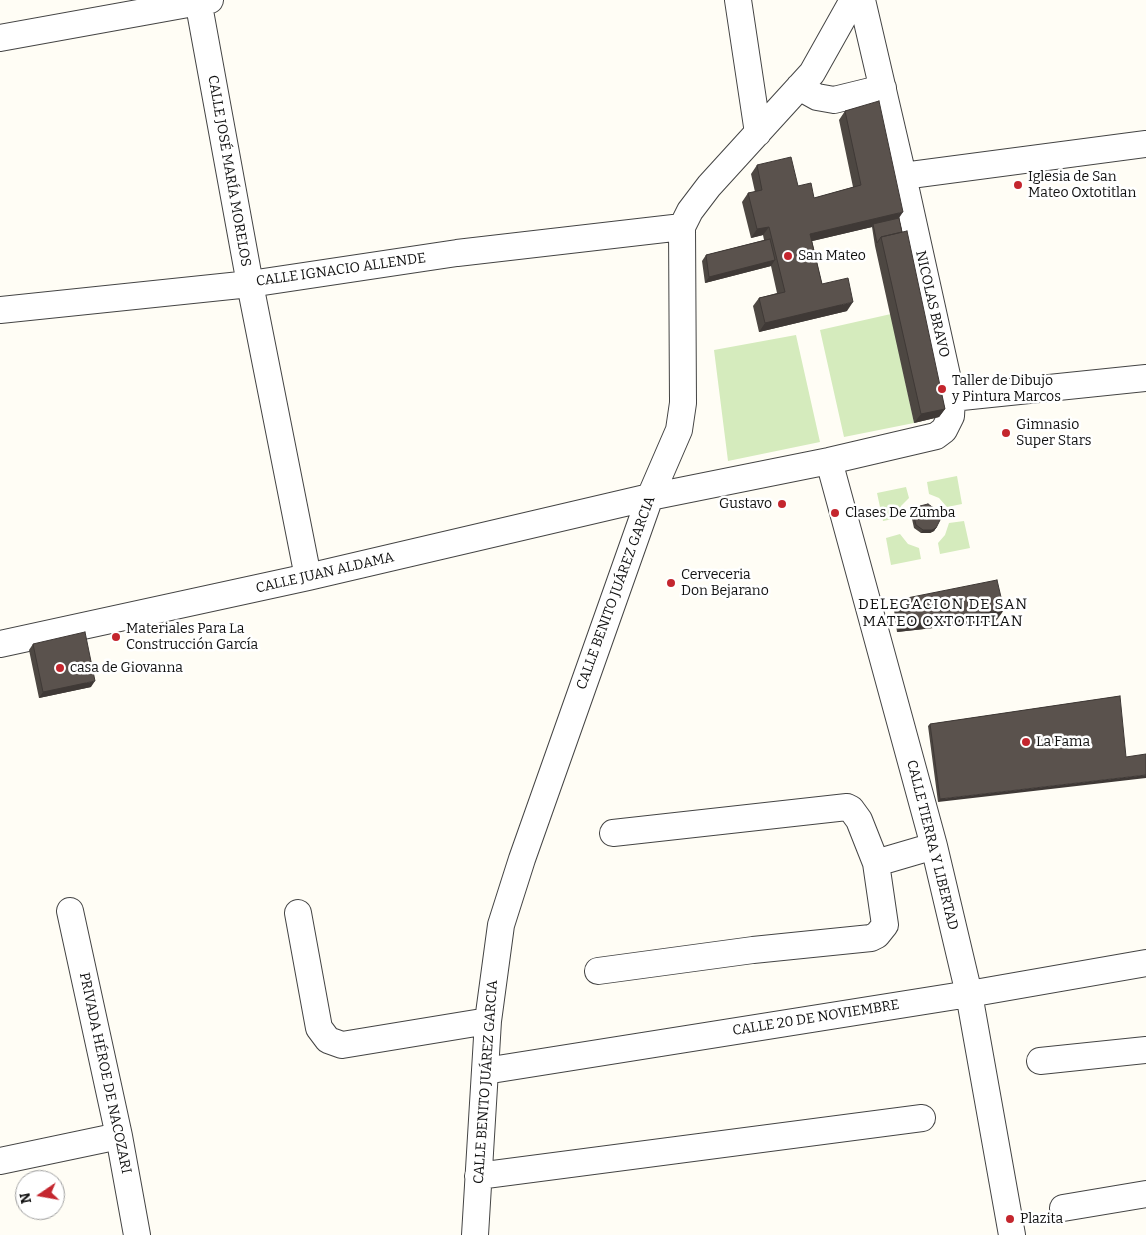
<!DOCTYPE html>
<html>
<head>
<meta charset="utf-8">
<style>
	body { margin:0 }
	#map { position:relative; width:1146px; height:1235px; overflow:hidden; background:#fffdf5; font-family:Bitter,serif }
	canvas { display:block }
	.north { position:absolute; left:15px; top:1170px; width:50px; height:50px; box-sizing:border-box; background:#fff; border:1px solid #a0a0a0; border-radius:50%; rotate:258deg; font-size:14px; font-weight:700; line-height:20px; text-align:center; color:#111 }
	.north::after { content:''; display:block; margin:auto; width:18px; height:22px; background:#c4262e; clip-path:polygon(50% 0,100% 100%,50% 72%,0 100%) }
</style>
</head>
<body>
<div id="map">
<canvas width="1146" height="1235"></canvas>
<div class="north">N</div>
</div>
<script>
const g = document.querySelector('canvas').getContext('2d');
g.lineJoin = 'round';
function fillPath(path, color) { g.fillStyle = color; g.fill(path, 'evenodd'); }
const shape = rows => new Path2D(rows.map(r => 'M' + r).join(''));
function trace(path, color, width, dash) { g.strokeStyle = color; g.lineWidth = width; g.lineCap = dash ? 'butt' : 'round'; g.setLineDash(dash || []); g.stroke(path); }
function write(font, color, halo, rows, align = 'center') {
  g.font = font + ' Bitter,serif'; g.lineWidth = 5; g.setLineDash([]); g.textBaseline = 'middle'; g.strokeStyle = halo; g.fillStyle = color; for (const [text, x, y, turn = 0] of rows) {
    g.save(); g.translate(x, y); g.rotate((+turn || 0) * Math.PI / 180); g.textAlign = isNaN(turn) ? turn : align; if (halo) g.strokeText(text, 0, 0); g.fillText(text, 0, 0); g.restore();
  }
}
const green = shape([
	[891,314,914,423,844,437,820,330],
	[796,335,820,442,728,461,714,350],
	[957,476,962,504,947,507,939,498,929,494,927,482],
	[906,487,909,498,901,506,898,518,883,521,877,493],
	[964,521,970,548,940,554,938,543,945,535,949,523],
	[900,534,908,544,919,548,921,559,891,565,886,538]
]);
const minor = shape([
	[198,0,250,284,308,577],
	[738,0,758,133],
	[0,38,210,0],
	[799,87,817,97,834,100,883,88],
	[903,176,1146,144],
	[0,310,250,284,457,253,682,227],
	[952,398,1146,378],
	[829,461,934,846,969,994,1012,1235],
	[0,644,308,577,650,497,829,461,936,436,944,430,951,416,952,398,903,176,862,0],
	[876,863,934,846],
	[70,911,119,1136,137,1235],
	[298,913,319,1028,328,1040,342,1045,488,1021],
	[598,971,753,950,871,938,877,935,885,925,876,863,859,820,851,809,847,807,613,833],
	[1040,1061,1146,1050],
	[485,1071,969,994,1146,963],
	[0,1161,119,1136],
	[478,1176,922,1118],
	[1063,1208,1146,1194],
	[475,1235,488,1021,501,925,522,859,650,497,679,430,683,403,682,227,690,211,709,186,812,73,853,0]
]);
const wall = shape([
	[845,111,899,218,945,409,939,417,914,423,875,246,872,227,812,241,822,284,847,311,759,332,753,306,759,298,777,293,771,266,705,283,702,261,706,255,764,240,763,235,751,238,742,202,748,193,755,192,751,174,757,165,798,186,814,198,853,187,839,120],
	[917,509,936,528,934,531,930,533,921,533,914,528,912,519],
	[902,599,996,621,897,632,894,610],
	[33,644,91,687,39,698,29,650],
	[1120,696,938,802,928,726,930,724]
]);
const shadedWall = shape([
	[903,212,897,221,873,224,872,227,804,243,810,234],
	[769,227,763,235,751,238,757,229],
	[775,260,771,266,705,283,709,277],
	[853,302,847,311,759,332,765,323],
	[945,409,939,417,914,423,921,414],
	[936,528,934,531,930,533,921,533,923,530],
	[1004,610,996,621,897,632,905,621],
	[95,681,91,687,39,698,43,692],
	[1146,775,1146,778,938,802,940,799]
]);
const building = shape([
	[879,101,903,212,810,234,822,284,848,278,853,302,765,323,759,298,785,292,769,227,757,229,748,193,762,190,757,165,791,157,798,186,811,183,814,198,861,185,845,111,879,101],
	[899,218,902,232,881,237,877,243,873,224,899,218],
	[907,231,945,409,921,414,881,237,907,231],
	[770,239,775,260,709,277,706,255,770,239],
	[928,504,938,511,940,520,936,528,932,530,923,530,916,525,914,517,917,509,920,506,928,504],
	[997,580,1004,610,905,621,902,599,997,580],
	[85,632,95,681,43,692,33,644,85,632],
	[1120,696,1126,757,1146,754,1146,775,940,799,930,724,1120,696]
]);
const markers = [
	[1018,185,5,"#c4262e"],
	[788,256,5,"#c4262e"],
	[942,389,5,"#c4262e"],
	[1006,433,5,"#c4262e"],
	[782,504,5,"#c4262e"],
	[835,513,5,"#c4262e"],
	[671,583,5,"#c4262e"],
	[116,637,5,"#c4262e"],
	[60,668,5,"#c4262e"],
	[1026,742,5,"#c4262e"],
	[1010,1219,5,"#c4262e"]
];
const streetNames = [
	["CALLE JOSÉ MARÍA MORELOS",229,171,80],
	["CALLE IGNACIO ALLENDE",341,270,-8],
	["NICOLAS BRAVO",932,304,77],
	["CALLE JUAN ALDAMA",325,573,-13],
	["CALLE BENITO JUÁREZ GARCIA",616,593,-70],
	["CALLE TIERRA Y LIBERTAD",932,845,76],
	["CALLE 20 DE NOVIEMBRE",816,1018,-9],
	["PRIVADA HÉROE DE NACOZARI",105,1073,78],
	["CALLE BENITO JUÁREZ GARCIA",486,1082,-86]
];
const poiNames = [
	["Iglesia de San",1028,177],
	["Mateo Oxtotitlan",1028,193],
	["San Mateo",798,256],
	["Taller de Dibujo",952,381],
	["y Pintura Marcos",952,397],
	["Gimnasio",1016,425],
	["Super Stars",1016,441],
	["Gustavo",772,504,"right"],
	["Clases De Zumba",845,513],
	["Cerveceria",681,575],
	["Don Bejarano",681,591],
	["Materiales Para La",126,629],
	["Construcción García",126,645],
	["casa de Giovanna",70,668],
	["La Fama",1036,742],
	["Plazita",1020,1219]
];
const neighbourhoodNames = [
	["DELEGACION DE SAN",943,605],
	["MATEO OXTOTITLAN",943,622]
];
fillPath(green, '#d5ebbd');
trace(minor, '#444', 28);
trace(minor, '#fff', 26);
fillPath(wall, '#4d4742');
fillPath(shadedWall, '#3f3936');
fillPath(building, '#5a524d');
trace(building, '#3f3936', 1);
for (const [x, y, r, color] of markers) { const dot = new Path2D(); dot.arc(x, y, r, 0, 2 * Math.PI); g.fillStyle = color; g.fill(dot); trace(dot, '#fff', 2); }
write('14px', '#111', '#fff', streetNames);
write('14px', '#111', '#fff', poiNames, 'left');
g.letterSpacing = '1px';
write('15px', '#111', '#fff', neighbourhoodNames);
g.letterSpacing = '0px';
</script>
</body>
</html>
